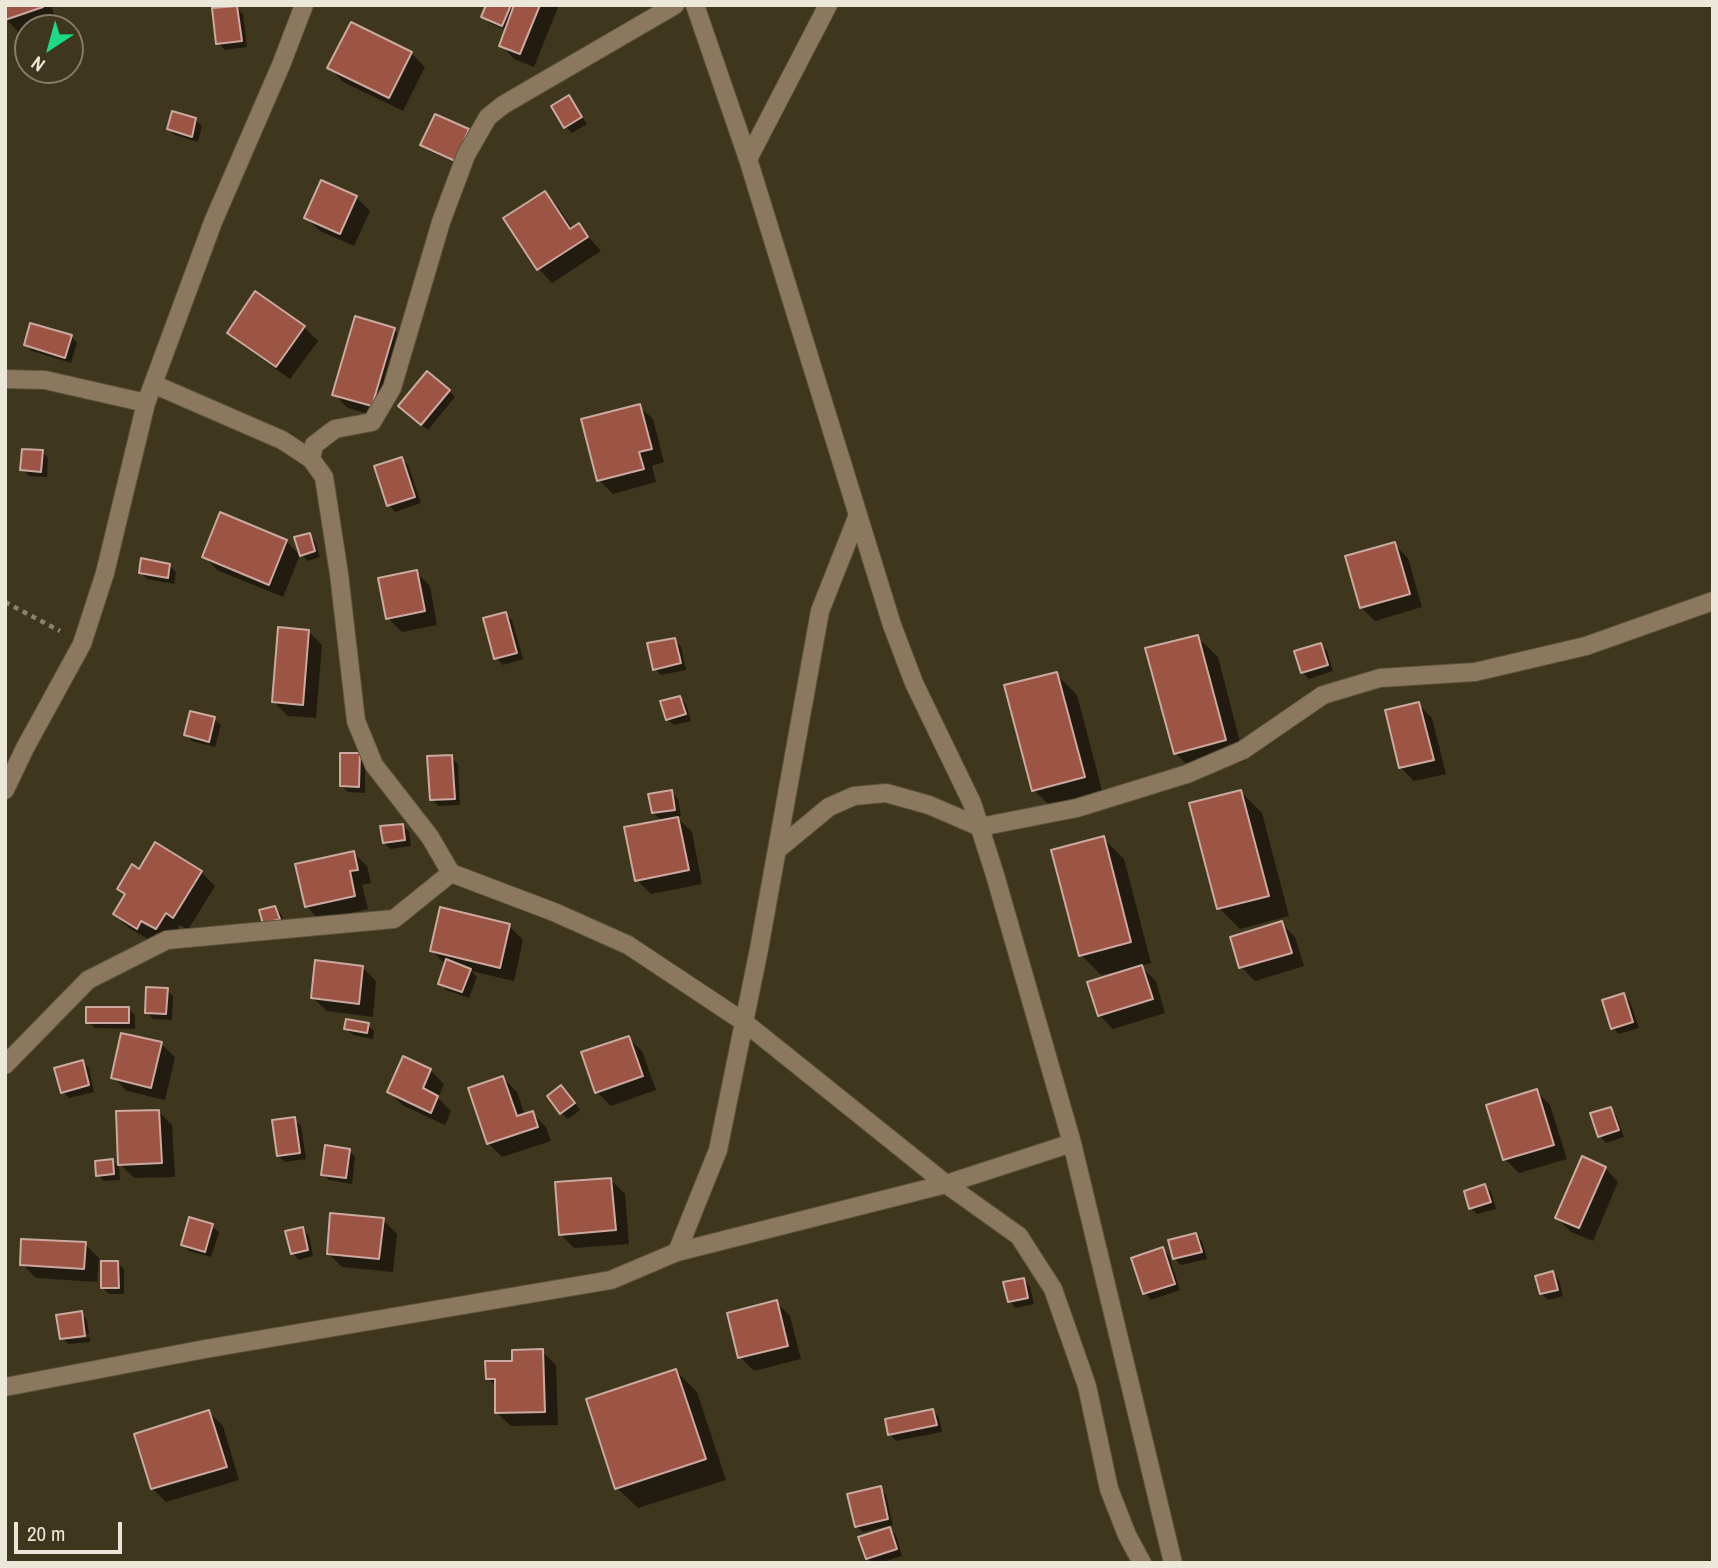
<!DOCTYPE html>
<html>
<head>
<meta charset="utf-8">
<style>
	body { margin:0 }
	#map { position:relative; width:1718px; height:1568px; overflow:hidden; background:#3e361d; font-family:"Archivo Narrow",sans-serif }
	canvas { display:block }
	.frame { position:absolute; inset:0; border:7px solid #ece8d9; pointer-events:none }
	.north { position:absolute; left:14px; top:14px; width:70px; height:70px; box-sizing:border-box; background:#3e361d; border:2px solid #847d68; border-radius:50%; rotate:216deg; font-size:19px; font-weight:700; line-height:28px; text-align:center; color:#ece8d9 }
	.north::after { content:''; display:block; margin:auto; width:24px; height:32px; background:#1dd988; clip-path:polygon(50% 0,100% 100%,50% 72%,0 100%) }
	.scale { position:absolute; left:14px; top:1522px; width:108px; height:32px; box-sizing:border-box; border:4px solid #ece8d9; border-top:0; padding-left:9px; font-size:21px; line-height:24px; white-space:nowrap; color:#ece8d9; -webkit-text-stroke:5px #3e361d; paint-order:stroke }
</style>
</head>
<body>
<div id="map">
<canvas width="1718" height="1568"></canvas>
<div class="frame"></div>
<div class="north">N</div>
<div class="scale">20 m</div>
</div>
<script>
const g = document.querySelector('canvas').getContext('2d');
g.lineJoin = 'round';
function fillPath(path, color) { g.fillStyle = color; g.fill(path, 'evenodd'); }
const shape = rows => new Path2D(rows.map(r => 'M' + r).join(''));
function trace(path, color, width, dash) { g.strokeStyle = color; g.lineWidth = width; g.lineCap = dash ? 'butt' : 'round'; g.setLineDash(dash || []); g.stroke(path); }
const shadow = shape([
	[5,5,51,5,56,20,28,28,28,30,19,33,6,19],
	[487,5,559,5,534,67,514,59,501,45,507,30,489,23,483,16],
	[236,8,243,14,247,47,225,50,218,43],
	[411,53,425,67,403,111,343,82,330,68],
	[569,97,587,124,572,133,566,127],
	[195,119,202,126,198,142,175,135,168,129],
	[468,130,474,137,462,166,429,151,422,145],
	[545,193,558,207,573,229,579,226,601,251,552,283,539,269,506,219],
	[356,197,370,211,354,246,320,231,306,218],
	[304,327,318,341,290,379,243,346,229,332],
	[394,330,408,343,386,419,348,408,334,394],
	[71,336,77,343,71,363,32,351,26,345],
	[449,391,455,397,428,430,406,413],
	[639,406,653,419,664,462,652,466,656,482,613,494,599,480],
	[42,452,48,458,47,477,29,476,22,469],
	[401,459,408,465,421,503,395,512,389,505],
	[309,535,315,541,320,557,308,561,301,555],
	[286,541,300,555,283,597,217,570,204,556],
	[1394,544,1408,558,1422,607,1375,621,1361,607],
	[170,566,176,572,174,584,147,579,140,572],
	[416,572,430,586,437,625,402,632,388,618],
	[505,614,512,620,523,659,503,665,496,658],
	[308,631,322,645,316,718,288,716,274,702],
	[1197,637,1218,657,1245,761,1196,773,1175,753],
	[674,640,681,646,686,670,661,675,655,669],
	[1321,645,1327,651,1333,671,1309,679,1302,672],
	[1056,674,1077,695,1104,798,1055,811,1034,790],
	[680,698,686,704,691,721,674,725,667,719],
	[1418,704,1432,718,1446,774,1414,781,1400,767],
	[214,719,221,725,215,747,192,741,186,735],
	[359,755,365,762,365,793,348,792,342,786],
	[451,757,458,764,460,805,438,806,432,799],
	[671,792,678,799,681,816,676,817,692,832,702,884,651,894,637,880,662,821,653,813],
	[1241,792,1262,813,1289,916,1240,929,1219,908],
	[403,825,409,832,411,846,391,849,384,843],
	[1103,838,1124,859,1151,963,1140,966,1156,981,1165,1013,1113,1029,1099,1015,1117,975,1117,972,1101,975,1081,955],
	[353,853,367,866,371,883,362,885,368,909,320,920,306,906],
	[139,871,201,872,215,886,188,930,180,925,170,942,156,933,151,941,129,928,115,914,126,896,119,889],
	[275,908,281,914,285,925,271,929,261,911],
	[1281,923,1295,937,1304,966,1255,981,1241,967],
	[509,926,523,940,514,981,471,971,477,977,469,998,446,990,440,983,446,965,432,951],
	[363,968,376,981,373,1017,327,1011,313,998],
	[167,990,173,996,172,1020,153,1019,147,1013],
	[1623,995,1630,1002,1639,1028,1619,1034,1613,1028],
	[128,1009,135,1015,135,1029,95,1028,88,1022],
	[368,1025,374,1031,373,1039,353,1035,346,1029],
	[628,1038,642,1051,656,1090,611,1106,597,1092],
	[161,1044,175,1057,165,1100,127,1091,113,1077],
	[82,1062,89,1068,94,1092,69,1098,63,1092],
	[430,1070,444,1084,438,1098,451,1111,445,1125,402,1105,389,1091],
	[503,1078,517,1092,525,1115,532,1113,546,1127,551,1141,502,1157,488,1143],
	[1536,1091,1550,1105,1567,1159,1519,1173,1505,1159],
	[568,1094,580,1110,568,1119,561,1113],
	[1610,1109,1616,1115,1624,1137,1606,1143,1600,1136],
	[158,1111,172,1125,175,1177,134,1178,120,1164],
	[294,1119,301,1126,306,1159,285,1162,278,1156],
	[349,1150,355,1157,352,1184,329,1180,323,1174],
	[112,1161,119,1167,120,1180,104,1181,98,1175],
	[1605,1168,1618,1182,1593,1241,1571,1232,1557,1218],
	[611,1180,625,1194,629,1244,574,1248,560,1234],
	[1485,1186,1491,1192,1496,1209,1477,1214,1471,1208],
	[383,1220,397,1234,393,1272,342,1267,328,1253],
	[212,1226,219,1232,211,1257,189,1251,183,1244],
	[302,1229,309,1236,313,1256,299,1260,292,1253],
	[1196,1235,1202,1241,1207,1259,1181,1265,1174,1258],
	[85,1244,99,1258,97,1282,36,1278,22,1264],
	[1163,1249,1169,1256,1180,1290,1151,1300,1145,1293],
	[118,1263,124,1269,124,1294,109,1294,103,1288],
	[1553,1273,1559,1280,1563,1296,1548,1300,1541,1293],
	[1024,1280,1030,1287,1034,1304,1016,1308,1009,1301],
	[776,1302,790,1316,801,1359,754,1371,740,1357],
	[81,1313,87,1320,89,1334,64,1336,64,1340,90,1337,90,1342,68,1344,62,1338],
	[542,1351,556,1365,558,1425,511,1426,497,1413,497,1387,487,1378,514,1363],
	[676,1371,697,1392,726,1480,638,1508,617,1488],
	[933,1411,939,1417,942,1432,896,1441,890,1434],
	[209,1412,223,1426,239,1480,166,1502,152,1488],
	[880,1488,886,1495,893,1525,863,1532,856,1526],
	[888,1528,896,1535,902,1556,880,1563,872,1563,867,1558]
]);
const building = shape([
	[5,5,43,5,43,7,5,20,5,5],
	[486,5,511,5,502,26,481,17,486,5],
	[514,5,540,5,520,54,499,46,514,5],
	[237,6,242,41,216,44,212,8,237,6],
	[351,22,412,52,389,98,327,68,351,22],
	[569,95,582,117,564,128,551,106,569,95],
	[172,111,196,118,192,137,167,129,172,111],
	[435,114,469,129,455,161,420,145,435,114],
	[321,180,357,196,340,234,304,218,321,180],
	[545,191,570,229,579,223,588,237,537,270,503,218,545,191],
	[255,291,305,326,276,367,227,333,255,291],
	[355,316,395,328,372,406,332,395,355,316],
	[30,323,72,335,65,358,24,345,30,323],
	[427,371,450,390,421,425,398,406,427,371],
	[640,404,652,449,639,452,644,469,597,481,581,419,640,404],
	[22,449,43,450,41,472,20,470,22,449],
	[402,457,415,497,387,506,374,466,402,457],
	[220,512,287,540,269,585,202,557,220,512],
	[310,533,315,551,300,556,294,537,310,533],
	[1395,542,1410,594,1360,608,1345,556,1395,542],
	[141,558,170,564,168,578,139,573,141,558],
	[417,570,425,611,386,619,378,578,417,570],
	[506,612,517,653,494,659,483,618,506,612],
	[278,627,309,630,303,705,272,702,278,627],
	[1198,635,1226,740,1174,754,1145,648,1198,635],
	[675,638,681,663,653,670,647,643,675,638],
	[1321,643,1328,665,1301,673,1294,651,1321,643],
	[1057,672,1085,777,1032,791,1004,685,1057,672],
	[680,696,686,714,666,720,660,701,680,696],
	[1419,702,1434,760,1399,768,1385,710,1419,702],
	[190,711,215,717,209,742,184,735,190,711],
	[340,753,360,753,359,787,340,786,340,753],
	[452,755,455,799,430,800,427,756,452,755],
	[672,790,675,810,652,813,648,794,672,790],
	[1241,790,1269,896,1217,909,1189,803,1241,790],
	[678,817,689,870,635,881,624,827,678,817],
	[403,824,405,840,383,843,380,826,403,824],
	[1104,836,1131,942,1079,956,1051,850,1104,836],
	[155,842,202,871,173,918,166,913,156,929,141,921,137,929,113,914,125,894,117,889,132,864,139,869,155,842],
	[354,851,358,870,350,871,355,896,305,907,295,864,354,851],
	[275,906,280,919,263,924,259,910,275,906],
	[440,907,510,924,500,968,430,951,440,907],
	[1282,921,1292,953,1239,968,1230,937,1282,921],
	[446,959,471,969,462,992,438,984,446,959],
	[315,960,363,966,359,1004,311,998,315,960],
	[1142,965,1153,999,1098,1016,1087,982,1142,965],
	[146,987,168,988,166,1014,145,1013,146,987],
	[1624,993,1633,1022,1611,1029,1602,1000,1624,993],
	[86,1007,129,1007,129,1023,86,1023,86,1007],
	[346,1019,369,1023,367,1033,344,1029,346,1019],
	[121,1033,162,1042,151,1088,111,1078,121,1033],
	[629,1036,643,1076,595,1093,581,1052,629,1036],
	[403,1056,431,1069,423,1088,438,1096,431,1113,387,1092,403,1056],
	[83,1060,89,1085,61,1093,54,1068,83,1060],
	[503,1076,517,1116,533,1111,538,1127,487,1144,468,1088,503,1076],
	[561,1085,575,1103,560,1114,547,1096,561,1085],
	[1537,1089,1554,1145,1503,1160,1486,1105,1537,1089],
	[1611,1107,1619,1130,1598,1137,1590,1113,1611,1107],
	[159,1110,162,1163,118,1165,116,1111,159,1110],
	[295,1117,300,1153,277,1156,272,1120,295,1117],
	[325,1145,350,1149,346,1178,321,1175,325,1145],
	[1582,1156,1606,1167,1579,1228,1555,1218,1582,1156],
	[113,1159,114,1174,96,1176,95,1161,113,1159],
	[611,1178,616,1230,559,1235,555,1182,611,1178],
	[1485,1184,1491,1202,1469,1209,1464,1191,1485,1184],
	[330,1213,384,1218,379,1259,327,1254,330,1213],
	[189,1217,213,1224,205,1252,181,1245,189,1217],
	[303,1227,308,1250,291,1254,285,1231,303,1227],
	[1196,1233,1202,1252,1173,1259,1168,1240,1196,1233],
	[21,1239,86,1242,84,1269,20,1265,21,1239],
	[1163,1247,1175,1284,1143,1294,1131,1258,1163,1247],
	[101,1261,118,1261,119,1288,101,1288,101,1261],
	[1553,1271,1558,1290,1540,1294,1535,1276,1553,1271],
	[1024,1278,1028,1298,1008,1302,1003,1282,1024,1278],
	[777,1300,788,1346,738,1358,727,1313,777,1300],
	[82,1311,85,1336,60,1339,56,1315,82,1311],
	[543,1349,545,1412,495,1413,495,1379,486,1379,485,1361,512,1361,512,1350,543,1349],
	[676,1369,706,1459,615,1489,586,1399,676,1369],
	[933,1409,937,1425,888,1435,885,1419,933,1409],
	[209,1410,227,1467,151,1489,134,1434,209,1410],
	[881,1486,888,1519,855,1527,847,1494,881,1486],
	[890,1527,897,1549,866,1559,858,1537,890,1527]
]);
const path = shape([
	[5,602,60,631]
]);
const minor = shape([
	[695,5,748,159,892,625,914,683,972,803,995,875,1072,1143,1173,1563],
	[748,159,828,5],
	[5,379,45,380,146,403],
	[153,384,282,440,311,459,324,477,339,574,356,721,374,765,430,837,451,873,554,912,628,945,744,1022,946,1184,1019,1236,1053,1289,1087,1386,1109,1489,1127,1535,1142,1563],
	[311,459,314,445,335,429,372,422,392,388,441,222,466,155,488,117,503,105,675,5],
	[5,790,25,748,82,644,105,573,146,403,213,222,281,65,304,5],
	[777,850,829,807,854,796,886,793,929,805,980,827,1077,808,1187,774,1243,750,1323,695,1380,678,1475,672,1586,646,1713,601],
	[5,1065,88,980,167,940,394,919,451,873],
	[677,1252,718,1150,759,949,820,611,858,515],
	[5,1387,205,1349,611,1280,677,1252,946,1184,1072,1143]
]);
fillPath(shadow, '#0007');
fillPath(building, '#9c5545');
trace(building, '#cba9a1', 2);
trace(minor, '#5a523b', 20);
trace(path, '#89836e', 4.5, [5, 5]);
trace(minor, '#8b785e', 18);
</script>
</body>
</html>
